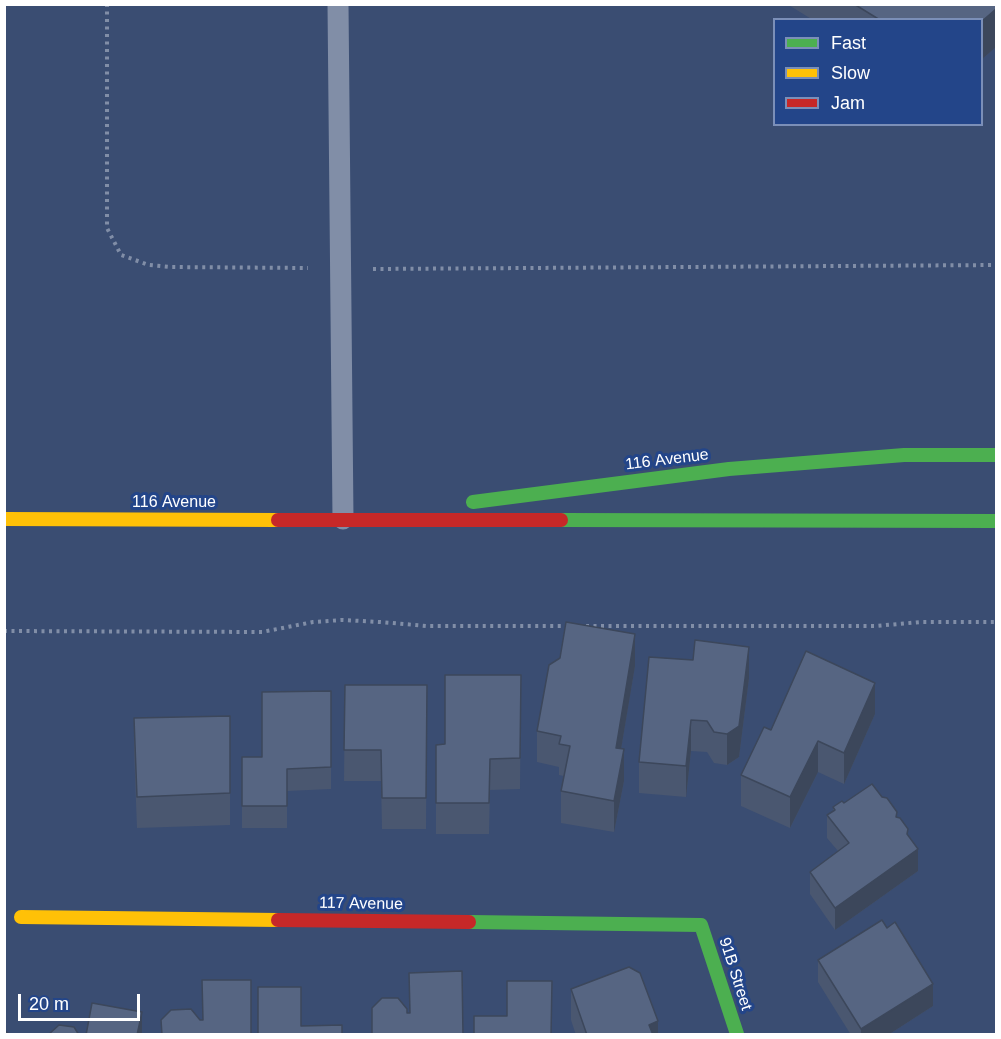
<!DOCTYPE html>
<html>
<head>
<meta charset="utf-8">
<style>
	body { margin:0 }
	#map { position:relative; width:1001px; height:1039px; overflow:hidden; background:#3a4d72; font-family:Helvetica,sans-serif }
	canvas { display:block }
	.frame { position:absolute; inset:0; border:6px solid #fff; pointer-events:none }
	.legend { position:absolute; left:773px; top:18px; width:210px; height:108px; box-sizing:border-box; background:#234589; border:2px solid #7b8fb8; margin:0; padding:8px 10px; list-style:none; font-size:18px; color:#fff }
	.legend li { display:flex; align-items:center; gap:12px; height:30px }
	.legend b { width:30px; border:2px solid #7b8fb8 }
	.scale { position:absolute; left:18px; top:994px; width:122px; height:27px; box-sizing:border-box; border:3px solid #fff; border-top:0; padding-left:8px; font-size:18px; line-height:21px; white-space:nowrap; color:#fff; -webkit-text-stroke:4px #234589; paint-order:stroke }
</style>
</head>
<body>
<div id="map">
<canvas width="1001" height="1039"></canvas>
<div class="frame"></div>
<ul class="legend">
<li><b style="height:8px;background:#4caf50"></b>Fast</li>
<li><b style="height:8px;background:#ffc107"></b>Slow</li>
<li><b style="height:8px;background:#c62828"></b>Jam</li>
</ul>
<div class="scale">20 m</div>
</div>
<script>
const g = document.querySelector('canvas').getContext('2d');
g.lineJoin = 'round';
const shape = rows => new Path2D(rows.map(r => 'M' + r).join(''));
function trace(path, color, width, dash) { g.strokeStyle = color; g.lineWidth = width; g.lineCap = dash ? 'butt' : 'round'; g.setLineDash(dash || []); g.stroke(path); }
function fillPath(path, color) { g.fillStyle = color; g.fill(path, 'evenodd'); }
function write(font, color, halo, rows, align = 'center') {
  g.font = font + ' Helvetica,sans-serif'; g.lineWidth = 6; g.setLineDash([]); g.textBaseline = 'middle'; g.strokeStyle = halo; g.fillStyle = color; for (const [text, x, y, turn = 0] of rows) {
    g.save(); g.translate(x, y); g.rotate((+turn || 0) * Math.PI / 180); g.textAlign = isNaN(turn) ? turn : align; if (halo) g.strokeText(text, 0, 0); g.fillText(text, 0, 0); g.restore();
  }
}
const path = shape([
	[107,4,107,228,121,255,149,265,170,267,308,268],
	[373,269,996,265],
	[586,626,876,626,921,622,996,622],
	[4,631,262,632,313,622,342,620,380,622,427,626,570,626]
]);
const lane = shape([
	[338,4,343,519]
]);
const fast = shape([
	[473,502,729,469,904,455,996,455],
	[561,520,996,521],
	[469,922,701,925,737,1034]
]);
const slow = shape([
	[4,519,278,520],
	[21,917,278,920]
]);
const jam = shape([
	[278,520,561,520],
	[278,920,469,922]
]);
const wall = shape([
	[787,4,996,4,996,47,981,60,981,20,813,20],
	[649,657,749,678,739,757,727,765,714,763,707,752,691,751,686,797,639,793,639,762],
	[635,666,621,749,624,781,614,832,561,823,561,791,564,776,559,775,559,767,537,762,537,731],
	[521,675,520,789,490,790,489,834,436,834,436,745,445,744],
	[345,685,427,685,426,829,382,829,381,781,344,781],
	[331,691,331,789,287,791,287,828,242,828,242,757,262,757],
	[875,714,844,784,818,772,790,828,741,806,741,775,771,730],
	[230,716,230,825,137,828,134,750,134,718],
	[844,803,897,817,908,835,918,871,835,930,810,894,810,872,838,851,827,838,827,815,833,812,833,807],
	[818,960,933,1006,888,1035,851,1035,818,982],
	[571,989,658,1035,576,1035,571,1020]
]);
const shadedWall = shape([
	[996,9,996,47,981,60,981,22],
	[635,634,635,666,616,779,616,748],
	[749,647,749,678,739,757,727,765,727,734],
	[875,683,875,714,844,784,844,753],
	[691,720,691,751,686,797,686,766],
	[818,741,818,772,790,828,790,797],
	[624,749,624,781,614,832,614,801],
	[918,849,918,871,835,930,835,908],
	[933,984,933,1006,888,1035,861,1035,861,1029],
	[142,1012,142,1035,137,1035],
	[658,1021,658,1035,649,1035,649,1025]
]);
const building = shape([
	[854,4,996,4,996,9,981,22,981,20,880,20,854,4],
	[566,622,635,634,616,748,624,749,614,801,561,791,570,746,559,744,561,736,537,731,549,665,560,658,566,622],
	[695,640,749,647,739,726,727,734,714,732,707,721,691,720,686,766,639,762,649,657,693,660,695,640],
	[806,651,875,683,844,753,818,741,790,797,741,775,764,727,771,730,806,651],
	[445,675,521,675,520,758,490,759,489,803,436,803,436,745,445,744,445,675],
	[345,685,427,685,426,798,382,798,381,750,344,750,345,685],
	[331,691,331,767,287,769,287,806,242,806,242,757,262,757,262,692,331,691],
	[230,716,230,793,137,797,134,718,230,716],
	[872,784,882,797,887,798,897,812,896,817,900,818,908,829,907,834,918,849,835,908,810,872,849,843,827,815,835,810,833,807,842,801,844,803,872,784],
	[882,920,887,928,895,922,933,984,861,1029,818,960,882,920],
	[629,967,640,973,658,1021,649,1025,653,1035,587,1035,571,989,629,967],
	[462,971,463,1035,372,1035,372,1008,382,998,398,998,407,1009,407,1013,410,1013,409,973,462,971],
	[202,980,251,980,251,1035,162,1035,161,1020,171,1010,191,1009,200,1020,203,1020,202,980],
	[507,981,552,981,551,1035,474,1035,474,1016,507,1016,507,981],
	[258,987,301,987,301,1026,342,1025,342,1035,258,1035,258,987],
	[92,1003,142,1012,137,1035,86,1035,92,1003],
	[59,1025,74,1027,79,1035,48,1035,59,1025],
	[4,1030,9,1034,9,1035,4,1035,4,1030]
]);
const streetNames = [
	["116 Avenue",667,460,-7],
	["116 Avenue",174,503],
	["117 Avenue",361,904,1],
	["91B Street",735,974,72]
];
trace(path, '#818ea7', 4, [3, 4.5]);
trace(lane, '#818ea7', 21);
trace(fast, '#4caf50', 14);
trace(slow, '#ffc107', 14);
trace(jam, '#c62828', 14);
fillPath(wall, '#4a5770');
fillPath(shadedWall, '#3c475b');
fillPath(building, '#566582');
trace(building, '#3c475b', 1.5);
write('16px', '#fff', '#234589', streetNames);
</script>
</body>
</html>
